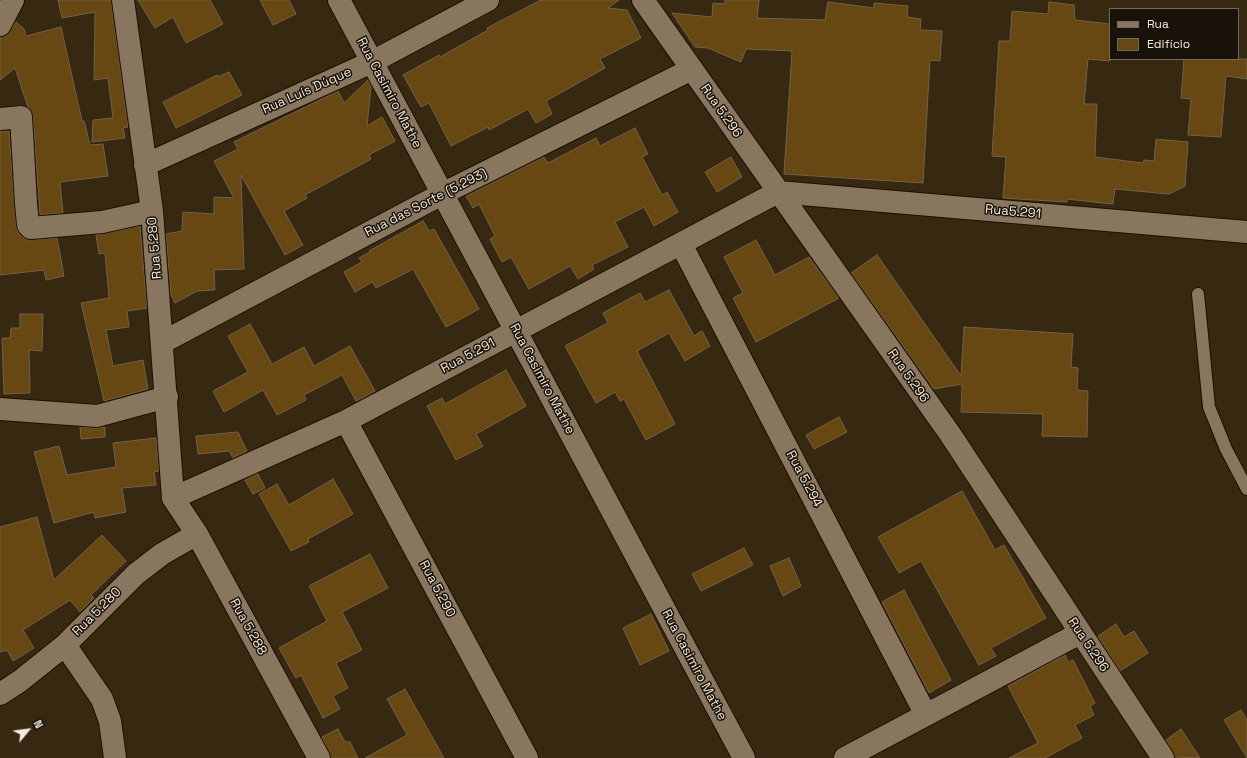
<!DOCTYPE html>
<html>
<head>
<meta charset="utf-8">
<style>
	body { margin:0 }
	#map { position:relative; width:1247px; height:758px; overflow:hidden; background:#372812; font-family:"Space Grotesk",sans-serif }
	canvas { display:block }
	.legend { position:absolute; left:1109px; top:8px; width:130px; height:52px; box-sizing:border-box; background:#191209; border:1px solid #71695e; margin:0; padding:5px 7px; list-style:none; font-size:12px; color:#f5ebde }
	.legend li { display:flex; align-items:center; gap:8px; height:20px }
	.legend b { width:20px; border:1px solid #71695e }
	.north { position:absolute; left:8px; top:710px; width:40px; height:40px; -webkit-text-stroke:3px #191209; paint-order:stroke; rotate:61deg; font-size:11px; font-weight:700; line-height:16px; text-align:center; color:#f5ebde }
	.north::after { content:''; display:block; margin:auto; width:14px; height:18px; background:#f5ebde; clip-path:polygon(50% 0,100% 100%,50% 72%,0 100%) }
</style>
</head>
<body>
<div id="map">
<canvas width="1247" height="758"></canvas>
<ul class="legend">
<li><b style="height:5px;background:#88775e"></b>Rua</li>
<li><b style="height:11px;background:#674712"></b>Edifício</li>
</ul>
<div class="north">N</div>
</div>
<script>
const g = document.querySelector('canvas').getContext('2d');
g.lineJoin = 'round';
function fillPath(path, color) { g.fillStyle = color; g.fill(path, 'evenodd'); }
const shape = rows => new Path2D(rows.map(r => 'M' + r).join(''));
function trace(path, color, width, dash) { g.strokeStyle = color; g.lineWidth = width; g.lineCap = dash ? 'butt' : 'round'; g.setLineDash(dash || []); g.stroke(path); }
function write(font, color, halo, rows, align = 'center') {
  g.font = font + ' "Space Grotesk",sans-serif'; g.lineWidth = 3; g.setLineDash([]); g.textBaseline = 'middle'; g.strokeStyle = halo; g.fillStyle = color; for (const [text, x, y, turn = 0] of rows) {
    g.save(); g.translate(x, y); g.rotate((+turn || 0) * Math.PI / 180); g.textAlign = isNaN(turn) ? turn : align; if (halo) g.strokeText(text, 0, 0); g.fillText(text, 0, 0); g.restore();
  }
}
const building = shape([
	[58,0,111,0,128,127,123,128,125,138,92,142,93,120,113,118,108,78,94,80,95,12,62,18,58,0],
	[138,0,210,0,223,24,186,43,173,17,155,28,138,0],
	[260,0,289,0,296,14,273,25,260,0],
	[541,0,619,0,608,8,627,10,641,38,600,59,605,68,546,101,552,114,536,123,528,109,489,130,488,127,451,146,429,103,421,107,403,75,439,55,440,57,488,30,487,28,541,0],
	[725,0,759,0,757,18,825,20,828,2,874,8,874,3,908,6,907,17,921,19,920,30,942,31,940,61,930,60,923,183,784,174,792,51,746,49,741,62,708,48,695,47,672,13,712,17,713,3,725,4,725,0],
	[1049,2,1074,5,1075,20,1110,24,1110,61,1088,59,1084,104,1097,104,1095,157,1143,163,1144,160,1154,161,1156,139,1188,142,1185,186,1169,194,1115,189,1113,204,1067,199,1067,202,1003,198,1006,157,992,156,999,41,1010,41,1012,11,1048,14,1049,2],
	[16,22,24,29,26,36,61,27,82,121,84,121,90,145,103,144,108,176,60,182,63,213,40,215,33,116,28,107,15,68,0,80,0,37,7,35,16,22],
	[1184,59,1247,59,1247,79,1226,76,1221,137,1188,135,1191,99,1181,98,1184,59],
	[229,72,242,95,176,128,163,102,217,75,218,77,229,72],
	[368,80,371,86,367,126,382,117,395,141,369,155,371,159,305,195,307,198,284,211,303,245,285,255,241,175,244,269,214,270,215,290,197,291,175,303,171,295,166,234,182,231,183,212,214,214,214,197,234,198,214,161,238,149,234,142,338,91,344,103,368,80],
	[635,128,648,154,642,157,662,195,667,192,678,212,654,226,644,207,615,222,628,247,592,265,594,269,578,279,570,266,529,289,511,257,502,262,490,239,495,236,479,204,473,208,466,196,544,157,548,163,596,138,600,146,635,128],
	[0,131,9,131,16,227,19,234,27,240,57,238,64,276,46,280,44,270,0,275,0,131],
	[731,157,742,177,717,192,705,172,731,157],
	[423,221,429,231,434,229,479,309,446,327,413,269,376,288,372,282,355,292,344,272,362,262,359,258,370,252,369,251,423,221],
	[140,226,147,308,127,311,129,327,106,330,113,366,143,360,148,389,104,401,81,303,109,298,105,253,99,254,96,235,140,226],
	[756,240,775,275,809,257,839,298,756,342,733,298,743,293,724,257,756,240],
	[877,255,961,376,964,327,1073,334,1071,367,1078,368,1077,390,1088,391,1087,437,1042,436,1043,414,961,412,962,384,934,389,851,273,877,255],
	[669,290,694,336,702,331,710,346,685,361,669,333,637,351,675,424,646,440,624,399,620,401,615,392,596,403,565,346,608,323,603,313,640,293,645,302,669,290],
	[20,314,43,314,42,351,29,350,30,393,4,394,2,338,10,338,11,328,20,328,20,314],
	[250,324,272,364,304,347,314,366,350,346,375,391,356,401,342,375,304,395,306,400,277,415,263,390,224,412,213,391,248,372,228,336,250,324],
	[506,370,526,406,476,434,483,446,456,460,427,406,442,398,445,404,506,370],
	[839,417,847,432,814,449,806,435,839,417],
	[80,427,96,428,105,427,105,437,81,439,80,427],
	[238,432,247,451,233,458,229,451,198,454,196,436,238,432],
	[156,438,159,471,154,472,156,485,122,488,126,512,95,518,94,512,54,523,34,452,59,446,67,475,116,467,113,443,156,438],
	[258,474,265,488,253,494,245,480,258,474],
	[333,479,353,514,308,539,309,542,291,551,259,494,277,484,289,505,333,479],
	[962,491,995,550,1004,545,1046,618,991,648,996,656,979,665,921,561,899,573,878,537,962,491],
	[37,517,54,580,102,535,126,561,91,595,94,598,80,612,70,600,23,630,34,648,13,661,7,650,0,652,0,527,37,517],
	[744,548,753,565,701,591,692,574,744,548],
	[370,554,388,588,342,612,362,650,336,663,348,688,333,696,340,709,323,718,301,675,296,678,279,648,327,621,309,586,370,554],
	[789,558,801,586,783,596,770,566,789,558],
	[904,590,951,680,929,693,882,602,904,590],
	[651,614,669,651,640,665,623,628,651,614],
	[1116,624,1124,637,1134,631,1148,653,1120,671,1098,636,1116,624],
	[1065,655,1068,662,1073,660,1095,703,1090,706,1094,715,1075,725,1082,738,1045,758,1009,758,1038,743,1008,686,1065,655],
	[405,689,444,758,365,758,407,735,387,699,405,689],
	[1241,710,1247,720,1247,758,1224,720,1241,710],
	[338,729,345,742,350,742,358,758,331,758,322,737,338,729],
	[1181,729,1200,758,1175,757,1166,740,1181,729]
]);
const lane = shape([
	[1198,294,1209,407,1226,449,1247,489]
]);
const street = shape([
	[123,0,152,211,173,498],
	[339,0,744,758],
	[643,0,950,434,1163,758],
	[0,25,13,0],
	[0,119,21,117,26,203,28,225,31,228,102,222,152,211],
	[145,165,372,62,488,0],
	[681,244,926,715],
	[163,342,442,194,692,69],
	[0,409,97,416,167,397],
	[346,421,527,758],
	[173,498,346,421,778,192,1247,232],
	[173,498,197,534,319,758],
	[65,645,102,699,110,721,115,758],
	[0,694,20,681,65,645,136,574,162,554,197,534],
	[845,758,1080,633]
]);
const streetNames = [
	["Rua Luís Dúque",307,91,-24],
	["Rua Casimiro Mathe",389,93,62],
	["Rua 5.296",721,111,55],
	["Rua das Sorte (5.293)",426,203,-27],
	["Rua5.291",1013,212,5],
	["Rua 5.280",155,248,-95],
	["Rua 5.291",468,356,-28],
	["Rua 5.296",908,376,55],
	["Rua Casimiro Mathe",542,379,62],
	["Rua 5.294",804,479,62],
	["Rua 5.290",437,589,62],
	["Rua 5.280",97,612,-45],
	["Rua 5.288",248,627,61],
	["Rua 5.296",1088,645,56],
	["Rua Casimiro Mathe",694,665,62]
];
fillPath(building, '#674712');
trace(building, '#73624a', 1);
trace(lane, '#1e1000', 14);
trace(street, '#1e1000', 24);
trace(lane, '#88775e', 12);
trace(street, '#88775e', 22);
write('13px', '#f5ebde', '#191209', streetNames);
</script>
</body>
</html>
